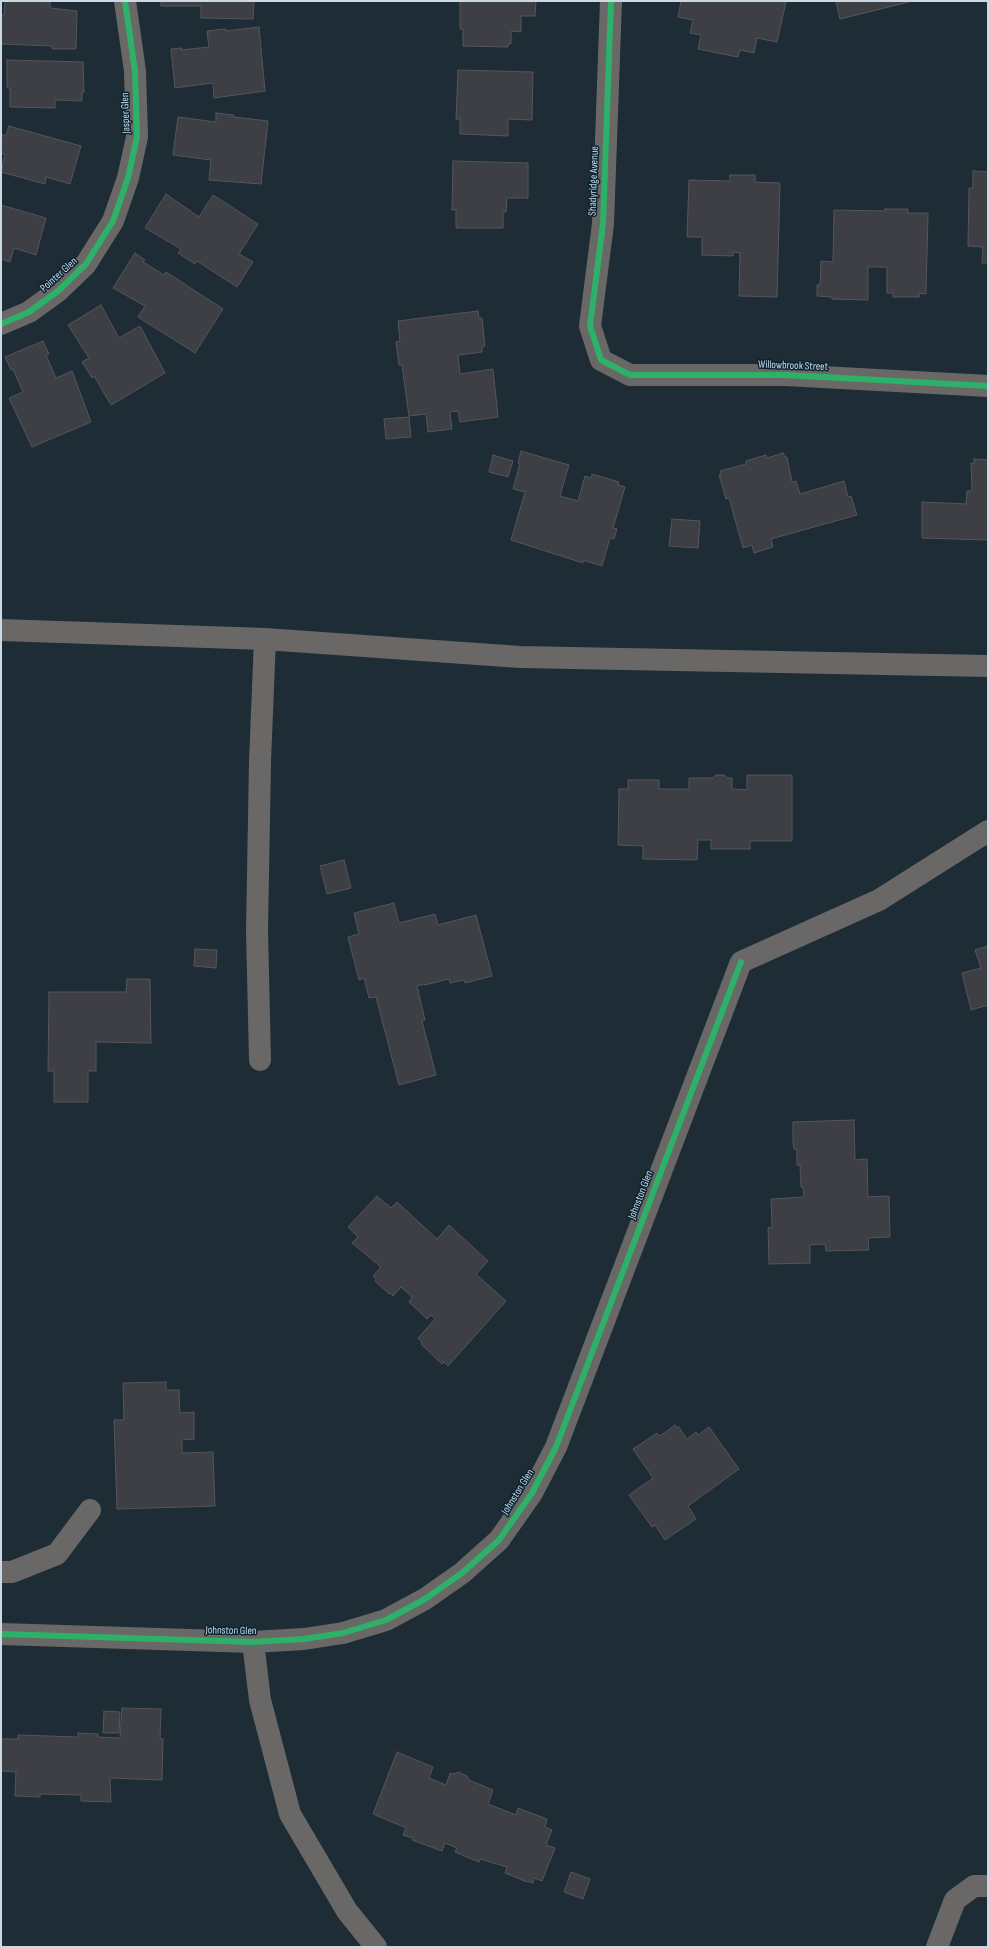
<!DOCTYPE html>
<html>
<head>
<meta charset="utf-8">
<style>
	body { margin:0 }
	#map { position:relative; width:989px; height:1948px; overflow:hidden; background:#1e2c35; font-family:"Sofia Sans Condensed",sans-serif }
	canvas { display:block }
	.frame { position:absolute; inset:0; border:2px solid #cad9e4; pointer-events:none }
</style>
</head>
<body>
<div id="map">
<canvas width="989" height="1948"></canvas>
<div class="frame"></div>
</div>
<script>
const g = document.querySelector('canvas').getContext('2d');
g.lineJoin = 'round';
function fillPath(path, color) { g.fillStyle = color; g.fill(path, 'evenodd'); }
const shape = rows => new Path2D(rows.map(r => 'M' + r).join(''));
function trace(path, color, width, dash) { g.strokeStyle = color; g.lineWidth = width; g.lineCap = dash ? 'butt' : 'round'; g.setLineDash(dash || []); g.stroke(path); }
function write(font, color, halo, rows, align = 'center') {
  g.font = font + ' "Sofia Sans Condensed",sans-serif'; g.lineWidth = 3; g.setLineDash([]); g.textBaseline = 'middle'; g.strokeStyle = halo; g.fillStyle = color; for (const [text, x, y, turn = 0] of rows) {
    g.save(); g.translate(x, y); g.rotate((+turn || 0) * Math.PI / 180); g.textAlign = isNaN(turn) ? turn : align; if (halo) g.strokeText(text, 0, 0); g.fillText(text, 0, 0); g.restore();
  }
}
const building = shape([
	[5,1,41,1,50,2,50,8,77,11,76,49,52,49,52,46,1,44,1,15,4,15,5,1],
	[161,1,254,1,253,19,201,18,201,6,161,6,161,1],
	[460,1,536,1,535,16,521,16,521,32,511,31,511,44,508,44,508,47,463,46,463,29,460,29,460,1],
	[681,1,780,1,786,2,777,42,757,38,754,53,740,50,738,57,698,49,701,35,690,33,693,20,678,17,681,1],
	[836,1,909,1,909,2,840,19,836,1],
	[259,27,265,91,214,98,213,83,175,88,171,49,182,48,181,50,209,47,207,31,225,29,225,31,259,27],
	[7,60,83,62,84,92,82,92,82,101,55,100,55,108,10,107,10,88,7,88,7,60],
	[458,70,533,72,532,120,508,119,508,136,460,134,460,119,456,119,458,70],
	[216,113,234,115,233,117,268,121,261,184,209,180,211,160,173,155,178,117,216,122,216,113],
	[9,126,81,146,70,184,46,177,45,184,1,172,5,154,1,154,1,134,6,136,9,126],
	[453,161,528,163,528,198,507,198,506,212,503,212,503,228,456,228,456,210,452,210,453,161],
	[973,171,988,172,988,263,982,263,983,247,968,246,969,188,973,188,973,171],
	[730,175,755,175,755,182,780,183,777,297,739,296,740,253,733,252,733,256,702,255,702,237,687,237,689,180,730,181,730,175],
	[166,194,199,217,213,195,258,224,239,254,253,262,237,287,197,261,195,264,178,253,181,249,145,228,166,194],
	[1,205,46,218,36,255,14,248,10,262,1,259,1,205],
	[885,209,908,209,908,213,928,213,926,294,919,293,919,297,893,297,893,293,887,293,887,267,868,267,868,300,832,299,832,297,817,296,817,285,820,285,821,261,833,262,834,210,885,211,885,209],
	[135,253,145,260,143,262,164,275,166,272,223,309,195,353,138,317,145,306,113,288,135,253],
	[101,305,119,338,140,326,165,373,111,405,94,376,92,378,82,362,89,358,68,325,101,305],
	[478,311,479,318,482,318,485,346,482,347,482,352,458,355,460,374,493,369,498,417,460,422,458,411,450,412,452,429,428,432,426,414,409,416,402,365,399,365,396,342,400,341,398,321,478,311],
	[43,341,49,354,46,355,56,378,72,371,91,422,32,447,9,398,23,392,13,369,11,370,5,357,43,341],
	[409,417,411,437,386,439,384,419,409,417],
	[521,451,569,465,560,496,578,501,585,476,591,478,592,474,619,482,618,485,625,487,613,528,617,529,614,539,610,538,602,566,583,560,583,563,511,540,525,492,513,489,520,464,518,463,521,451],
	[783,453,785,457,787,457,792,482,796,481,800,494,844,481,848,497,851,496,857,515,771,539,773,547,754,553,752,545,743,548,729,498,726,499,719,475,721,475,720,471,746,464,746,461,766,455,767,458,783,453],
	[493,455,513,461,508,477,489,472,493,455],
	[974,459,988,460,988,540,922,538,922,502,966,504,967,491,972,491,971,463,974,464,974,459],
	[672,519,700,521,698,548,669,546,672,519],
	[716,775,724,775,727,778,732,778,732,789,747,790,747,775,792,775,792,841,750,841,750,849,711,849,711,840,698,840,697,860,643,859,643,846,618,845,619,789,628,789,628,780,659,780,659,789,689,789,689,778,713,778,716,775],
	[344,860,351,888,327,894,320,866,344,860],
	[394,903,399,923,435,914,438,925,476,915,492,976,465,983,464,980,450,983,449,979,425,985,424,984,417,986,425,1020,422,1021,436,1075,399,1085,376,997,369,998,364,978,359,980,348,937,359,934,354,913,394,903],
	[988,946,988,1005,971,1010,962,973,981,968,975,950,988,946],
	[195,949,217,950,216,968,194,966,195,949],
	[127,979,150,979,151,1043,96,1042,96,1071,88,1071,88,1102,54,1102,54,1071,48,1071,49,992,126,992,127,979],
	[854,1120,855,1160,867,1159,868,1197,889,1196,890,1237,868,1238,869,1250,826,1251,825,1244,810,1245,810,1263,769,1264,768,1228,772,1227,771,1199,804,1197,803,1187,801,1187,800,1165,797,1165,797,1149,794,1149,793,1142,793,1122,854,1120],
	[377,1196,391,1208,397,1202,437,1239,449,1225,488,1261,476,1274,506,1301,448,1366,444,1362,442,1364,421,1344,422,1342,418,1338,435,1319,431,1315,427,1319,409,1302,412,1297,401,1287,393,1296,390,1293,389,1294,375,1281,376,1279,373,1276,381,1267,352,1243,358,1237,348,1227,377,1196],
	[166,1382,166,1390,179,1390,180,1413,194,1412,194,1439,182,1440,182,1453,213,1452,215,1506,117,1509,114,1420,124,1420,123,1383,166,1382],
	[675,1425,676,1428,678,1426,687,1439,696,1432,698,1435,709,1427,739,1469,688,1506,696,1519,665,1540,655,1525,652,1527,629,1495,653,1478,633,1449,657,1433,660,1436,675,1425],
	[122,1708,161,1709,160,1739,163,1739,162,1780,110,1778,111,1802,81,1801,81,1795,40,1794,40,1797,15,1796,16,1772,1,1771,1,1739,18,1739,18,1735,78,1737,78,1733,98,1734,98,1737,120,1738,122,1708],
	[104,1711,120,1712,119,1733,103,1733,104,1711],
	[397,1752,433,1767,429,1778,446,1785,450,1773,454,1774,458,1772,467,1776,469,1780,493,1790,488,1804,516,1815,518,1808,547,1819,545,1827,552,1830,546,1845,555,1848,542,1881,534,1878,533,1883,527,1881,527,1882,505,1873,507,1867,480,1859,479,1862,455,1852,457,1848,445,1843,442,1851,412,1840,413,1838,403,1835,406,1828,373,1814,397,1752],
	[571,1872,590,1879,583,1899,564,1892,571,1872]
]);
const minor = shape([
	[611,1,603,224,590,326,601,360,630,375,786,375,988,386],
	[1,324,29,312,58,291,86,264,113,221,128,178,137,137,135,71,125,1],
	[1,630,265,639,520,657,988,666],
	[260,1060,257,931,260,761,265,639],
	[1,1572,12,1572,57,1554,90,1510],
	[1,1634,253,1642,304,1639,343,1633,386,1620,425,1599,462,1573,499,1540,532,1493,556,1447,741,962,879,900,988,831],
	[253,1642,260,1700,290,1814,347,1911,376,1947],
	[937,1947,955,1900,974,1886,988,1886]
]);
const cycleway = shape([
	[611,1,603,224,590,326,601,360,630,375,786,375,988,386],
	[1,324,29,312,58,291,86,264,113,221,128,178,137,137,135,71,125,1],
	[1,1634,253,1642,304,1639,343,1633,386,1620,425,1599,462,1573,499,1540,532,1493,556,1447,741,962]
]);
const streetNames = [
	["Jasper Glen",126,113,-92],
	["Shadyridge Avenue",594,181,-88],
	["Pointer Glen",59,275,-42],
	["Willowbrook Street",793,366,2],
	["Johnston Glen",641,1195,-69],
	["Johnston Glen",518,1492,-58],
	["Johnston Glen",231,1631,1]
];
fillPath(building, '#3e3f45');
trace(building, '#56555c', 1);
trace(minor, '#696866', 22);
trace(cycleway, '#2db169', 6);
write('11px', '#cad9e4', '#0b2434', streetNames);
</script>
</body>
</html>
